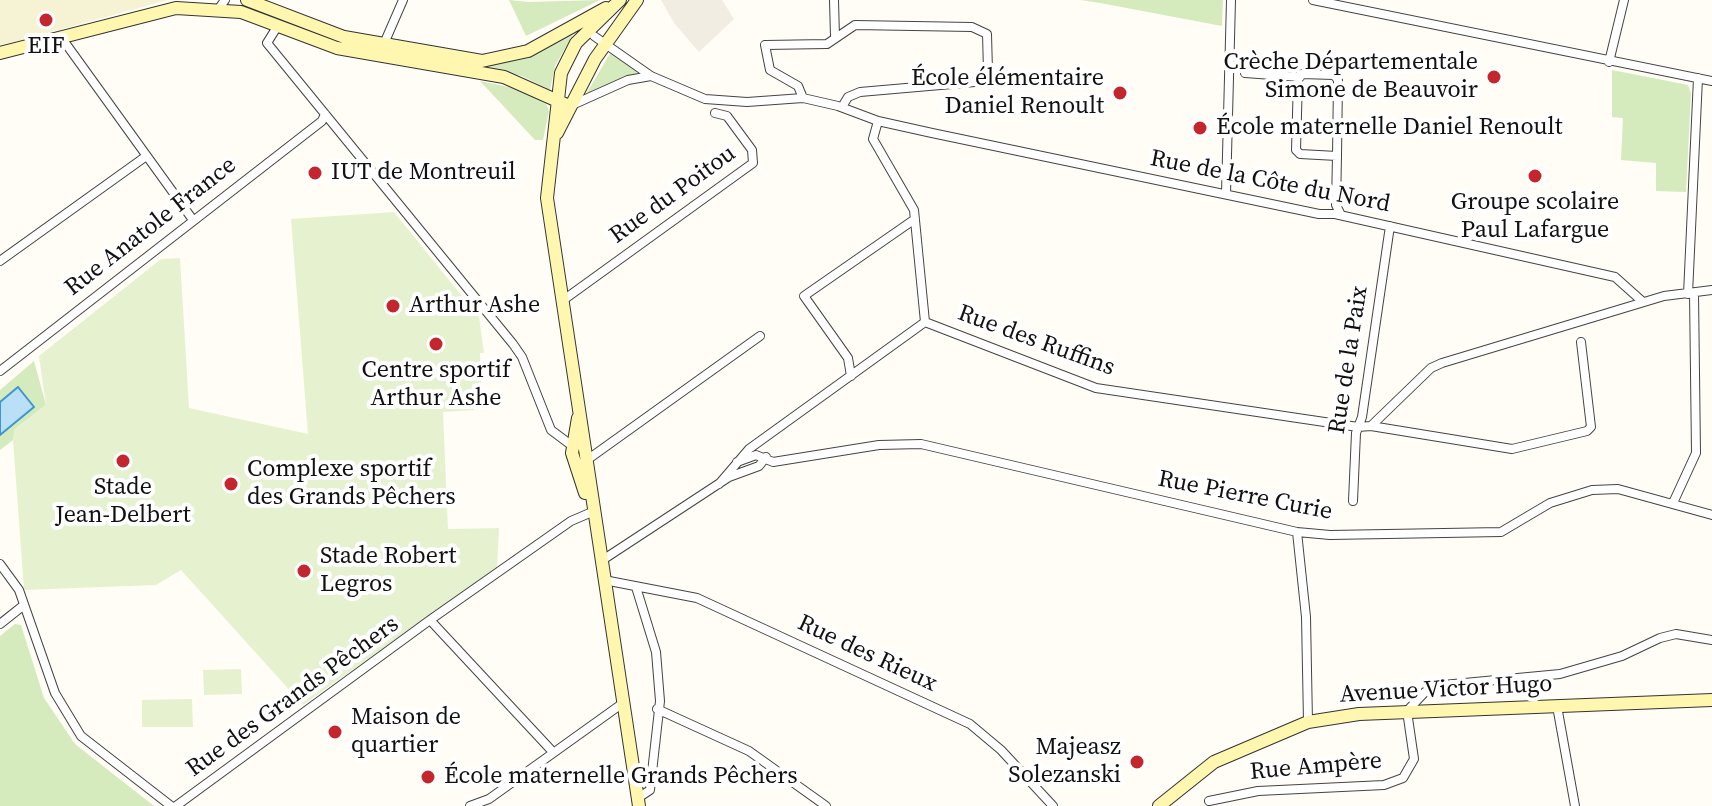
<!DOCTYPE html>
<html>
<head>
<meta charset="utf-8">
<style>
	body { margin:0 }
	canvas { display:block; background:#fffdf5 }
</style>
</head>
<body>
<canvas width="1712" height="806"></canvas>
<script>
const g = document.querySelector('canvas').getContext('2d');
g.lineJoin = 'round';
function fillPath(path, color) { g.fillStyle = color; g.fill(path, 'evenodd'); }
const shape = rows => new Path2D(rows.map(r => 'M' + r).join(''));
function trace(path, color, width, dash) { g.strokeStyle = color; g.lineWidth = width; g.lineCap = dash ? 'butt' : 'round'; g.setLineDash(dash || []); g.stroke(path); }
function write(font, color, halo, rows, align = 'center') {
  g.font = font + ' "Source Serif 4",serif'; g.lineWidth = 8; g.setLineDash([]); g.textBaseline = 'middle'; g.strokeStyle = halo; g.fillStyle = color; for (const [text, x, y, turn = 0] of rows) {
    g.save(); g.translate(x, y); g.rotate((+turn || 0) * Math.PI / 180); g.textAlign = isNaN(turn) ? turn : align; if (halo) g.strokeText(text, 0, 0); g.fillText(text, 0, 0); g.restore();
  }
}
const farmland = shape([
	[0,0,168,0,0,46]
]);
const green = shape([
	[509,0,528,2,600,0,526,36],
	[1081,0,1223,0,1222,26,1100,3],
	[573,34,555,66,550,90,522,76,476,66,527,57],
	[611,52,640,74,626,76,585,96],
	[1612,70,1688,85,1691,93,1686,192,1656,191,1656,163,1621,160,1623,118,1612,117],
	[480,81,518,89,546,104,549,111,543,140,535,140],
	[34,361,46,405,15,429,13,440,0,450,0,390],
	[15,624,21,625,44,698,75,744,154,806,0,806,0,636]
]);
const pitch = shape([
	[394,212,479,317,484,353,480,353,481,383,473,384,474,410,443,412,448,529,499,528,497,567,303,705,181,570,156,585,24,590,13,440,15,429,46,405,39,356,161,259,180,258,189,408,308,434,291,219],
	[241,669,242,694,204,695,203,670],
	[192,699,193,727,142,727,142,700]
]);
const plaza = shape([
	[661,0,722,0,734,19,699,52,674,23]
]);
const water = shape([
	[18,387,34,407,0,435,0,402,18,387]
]);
const street = shape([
	[834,0,835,37],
	[1313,0,1712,81],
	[217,11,225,0],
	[277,27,267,43,513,344,522,357,551,430,571,445],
	[594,36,651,76,705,99,747,102,803,98,838,106,878,121,932,133,1319,214,1335,214,1615,277,1643,302],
	[61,37,193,220],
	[383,46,403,0],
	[1609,62,1624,0],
	[1245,73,1300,77],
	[803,98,798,86,770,70,765,45,827,44,855,25,972,27,987,34,988,71,975,82,860,92,848,97,842,107],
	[570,106,628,80,651,76],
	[878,121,873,139,914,210,925,322],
	[1337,156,1300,154,1296,150,1298,79,1301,74,1334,75,1338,80,1337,156,1336,205,1341,215],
	[1226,194,1231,0],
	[0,261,145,157],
	[1688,294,1698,78],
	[562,301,753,163,752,150,727,116,715,113],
	[925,322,1096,388,1358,427,1371,426,1431,368,1442,363,1664,296,1712,290],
	[0,371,322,121,325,114],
	[851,376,848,358,804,296,915,219],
	[1371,426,1512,449,1587,431,1591,427,1581,342],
	[587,460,760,336],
	[737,462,756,455,773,462,879,445,921,444,1297,532,1330,535,1501,532,1550,503,1592,490,1618,489,1712,515],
	[719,484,749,449,925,322],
	[1353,501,1356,433,1362,417,1390,226],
	[1673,503,1696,453,1694,293],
	[1297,532,1306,617,1308,722],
	[601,561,729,477,759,466,766,457],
	[0,564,19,590,55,693,81,736,171,806],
	[604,580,697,598,970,724,1001,750,1053,806],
	[636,587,656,652,660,701,650,790,638,798],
	[430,620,552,751],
	[0,624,24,605],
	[1557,706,1575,806],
	[657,709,749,751,826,806],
	[1209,801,1258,791,1384,785,1403,778,1414,759,1407,711,1425,692,1443,685,1560,674,1622,656,1660,638,1676,634,1712,640],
	[176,806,430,620,571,521,592,512],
	[470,806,489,799,623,703]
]);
const secondary = shape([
	[247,0,344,37,482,61,528,51,606,8],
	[620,0,576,43,561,73,547,198,639,806],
	[0,53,176,8,241,12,337,48,504,77,569,106],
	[557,133,595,59,637,0],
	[578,418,572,453,585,493],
	[1159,806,1214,762,1308,722,1359,714,1712,700]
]);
const markers = [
	[46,20,8,"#c4262e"],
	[1494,77,8,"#c4262e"],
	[1120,93,8,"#c4262e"],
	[1200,128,8,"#c4262e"],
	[315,173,8,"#c4262e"],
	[1535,176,8,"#c4262e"],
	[393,306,8,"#c4262e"],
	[436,344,8,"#c4262e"],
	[123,461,8,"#c4262e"],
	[231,484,8,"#c4262e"],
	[304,571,8,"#c4262e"],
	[335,732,8,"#c4262e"],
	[1137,762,8,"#c4262e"],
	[428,777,8,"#c4262e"]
];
const poiNames = [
	["EIF",46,47,"center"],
	["Crèche Départementale",1478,63,"right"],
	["Simone de Beauvoir",1478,91,"right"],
	["École élémentaire",1104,79,"right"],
	["Daniel Renoult",1104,107,"right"],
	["École maternelle Daniel Renoult",1216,128],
	["IUT de Montreuil",331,173],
	["Groupe scolaire",1535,203,"center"],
	["Paul Lafargue",1535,231,"center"],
	["Arthur Ashe",409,306],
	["Centre sportif",436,371,"center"],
	["Arthur Ashe",436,399,"center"],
	["Complexe sportif",247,470],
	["des Grands Pêchers",247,498],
	["Stade",123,488,"center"],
	["Jean-Delbert",123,516,"center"],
	["Stade Robert",320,557],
	["Legros",320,585],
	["Maison de",351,718],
	["quartier",351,746],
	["Majeasz",1121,748,"right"],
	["Solezanski",1121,776,"right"],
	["École maternelle Grands Pêchers",444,777]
];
const streetNames = [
	["Rue de la Côte du Nord",1270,182,11],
	["Rue du Poitou",673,195,-36],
	["Rue Anatole France",151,227,-38],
	["Rue des Ruffins",1036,341,20],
	["Rue de la Paix",1349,360,-81],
	["Rue Pierre Curie",1245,496,11],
	["Rue des Rieux",867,654,25],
	["Avenue Victor Hugo",1446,690,-3],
	["Rue des Grands Pêchers",293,697,-36],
	["Rue Ampère",1316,767,-5]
];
fillPath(farmland, '#f6f3d4');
fillPath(green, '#d5ebbd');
fillPath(pitch, '#e6f2cf');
fillPath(plaza, '#f1ede2');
fillPath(water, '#b9e0f7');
trace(water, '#3f96cf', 2);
trace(street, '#444', 10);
trace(secondary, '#333', 14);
trace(street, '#fff', 8);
trace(secondary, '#fff6b0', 12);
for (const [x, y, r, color] of markers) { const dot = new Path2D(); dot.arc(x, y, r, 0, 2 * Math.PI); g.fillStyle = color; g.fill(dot); trace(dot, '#fff', 3); }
write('24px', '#111', '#fff', poiNames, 'left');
write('24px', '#111', '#fff', streetNames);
</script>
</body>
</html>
